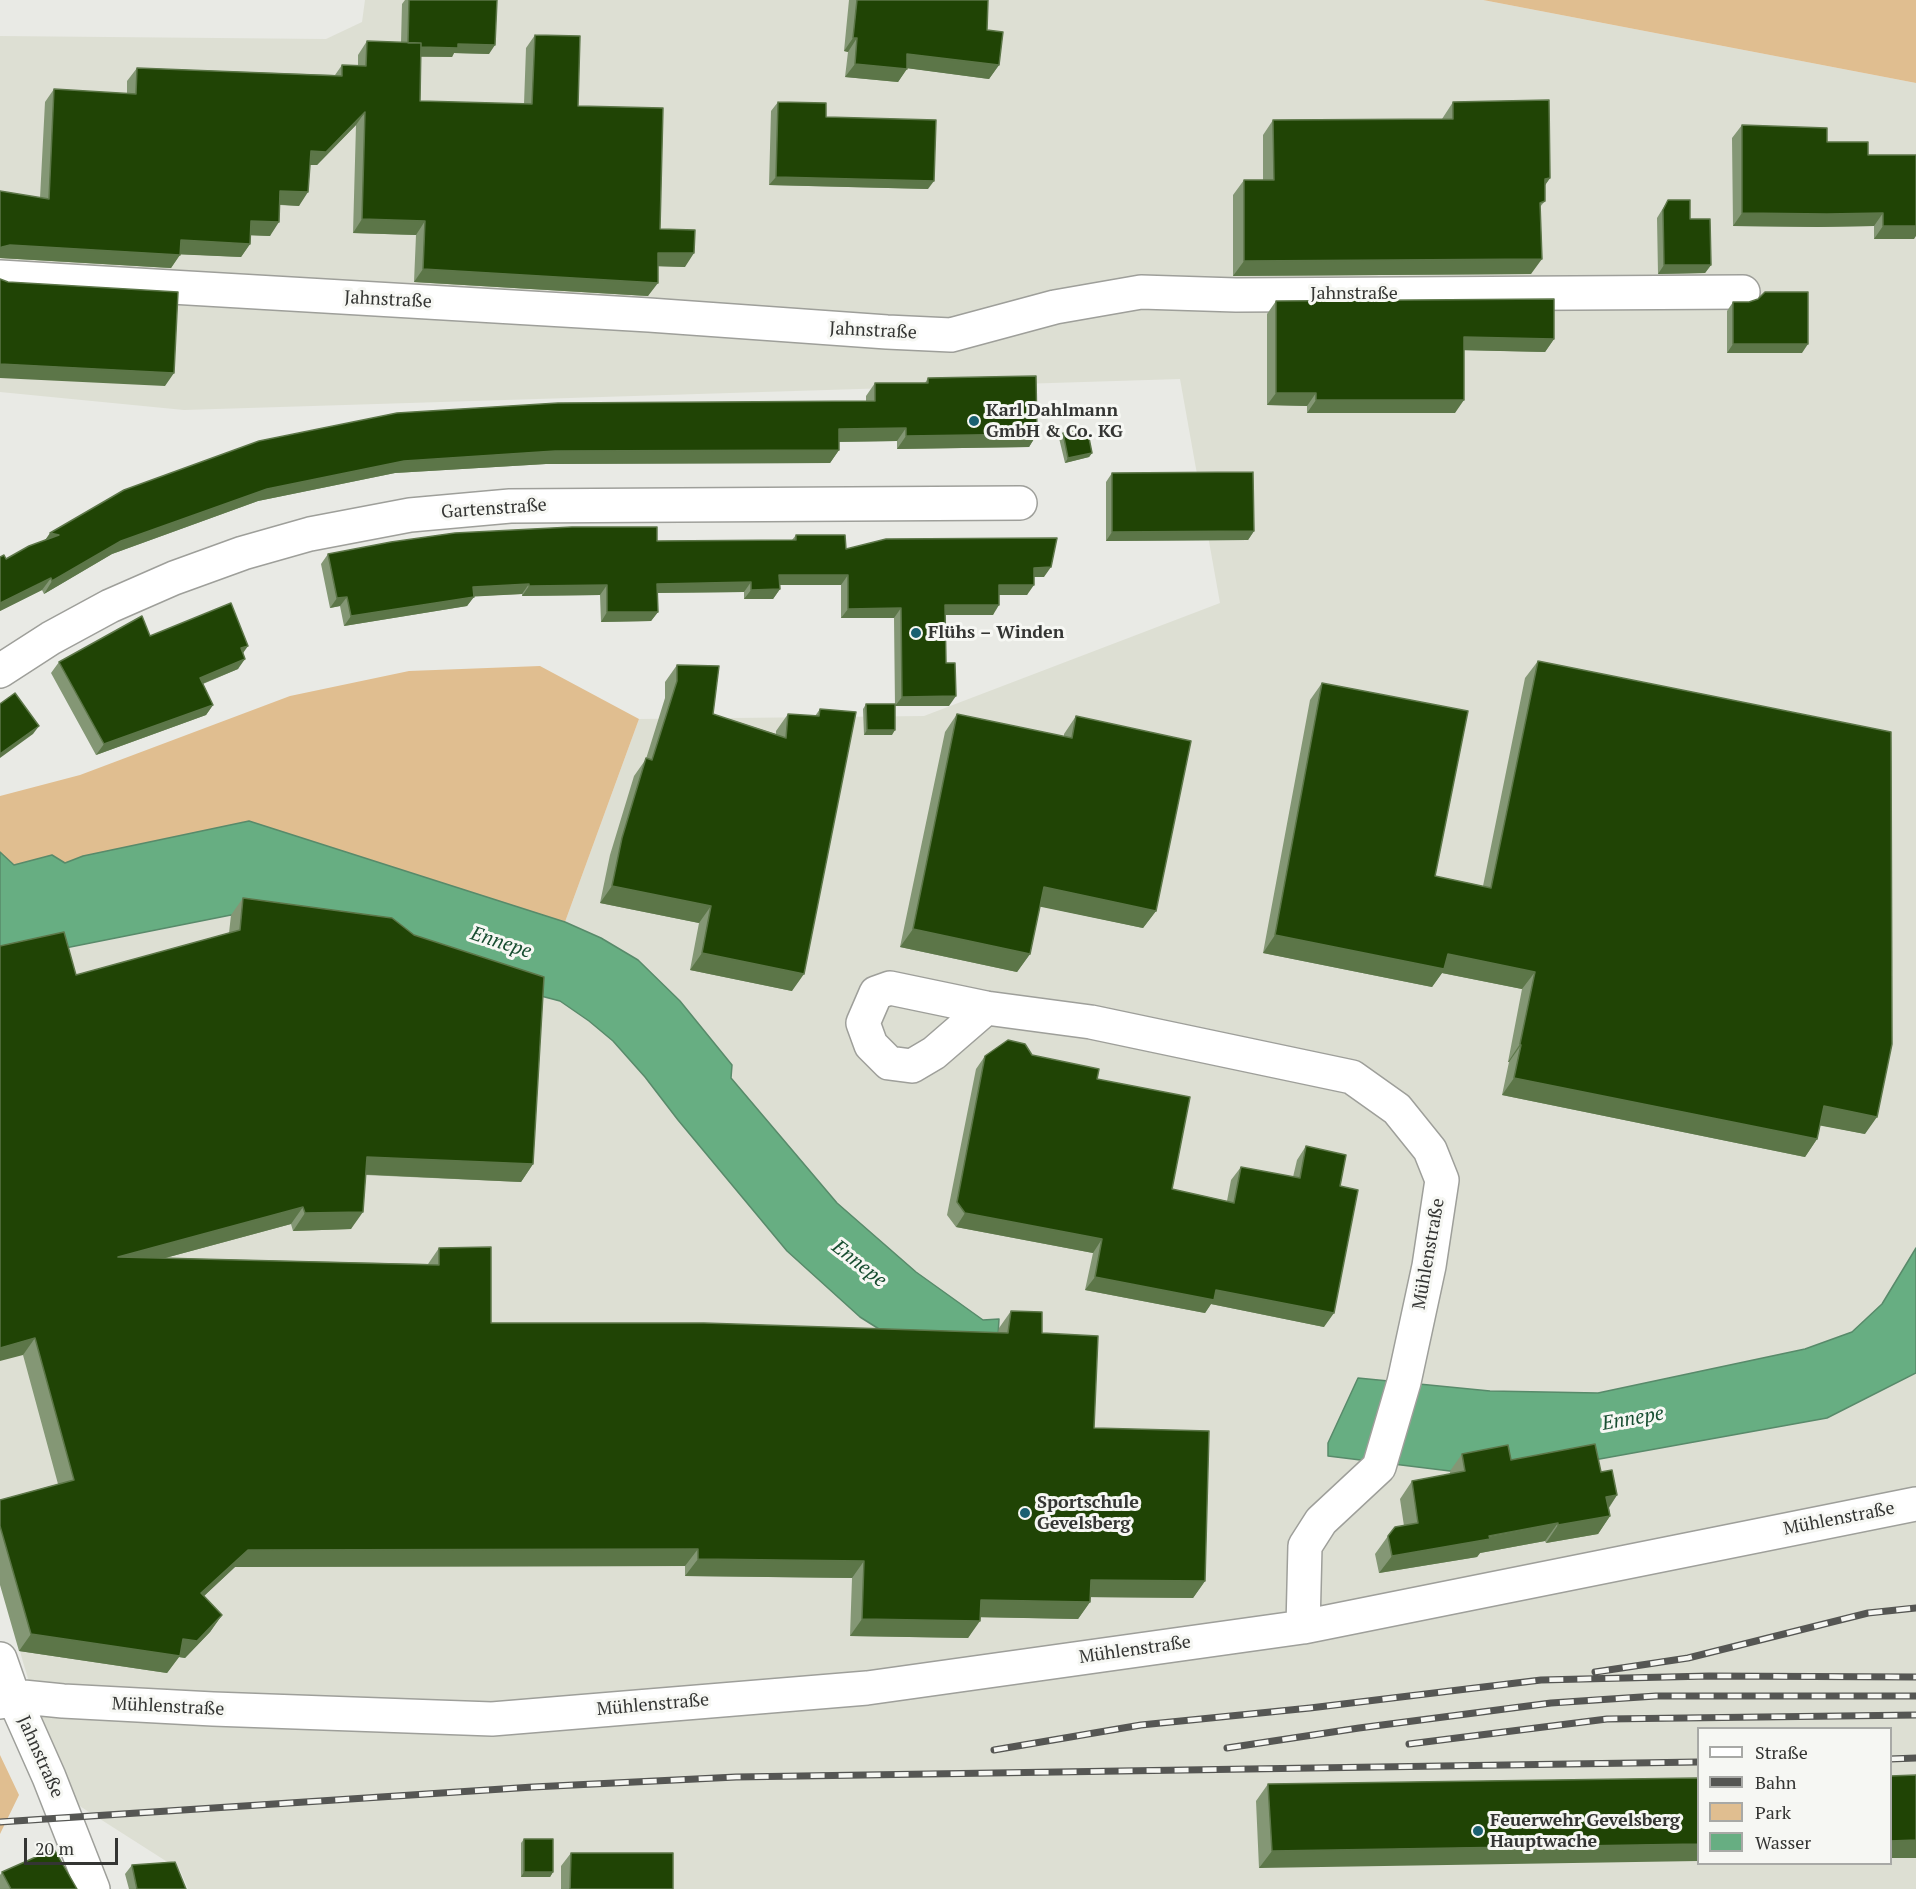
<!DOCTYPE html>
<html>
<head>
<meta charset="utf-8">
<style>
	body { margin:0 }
	#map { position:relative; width:1916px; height:1889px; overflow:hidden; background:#e9eae5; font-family:"PT Serif",serif }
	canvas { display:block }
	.legend { position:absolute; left:1697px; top:1727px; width:195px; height:138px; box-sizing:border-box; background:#f6f7f3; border:2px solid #a8a9a6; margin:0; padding:8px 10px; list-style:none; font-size:18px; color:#343533 }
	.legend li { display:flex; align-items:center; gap:12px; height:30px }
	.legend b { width:30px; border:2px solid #a8a9a6 }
	.scale { position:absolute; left:24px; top:1838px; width:94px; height:27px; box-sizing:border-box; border:3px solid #343533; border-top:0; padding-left:8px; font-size:18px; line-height:21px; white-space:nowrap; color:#343533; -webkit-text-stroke:4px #f6f7f3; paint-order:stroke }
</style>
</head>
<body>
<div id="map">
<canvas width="1916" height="1889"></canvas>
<ul class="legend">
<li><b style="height:8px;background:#fff"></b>Straße</li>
<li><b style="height:8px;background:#555653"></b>Bahn</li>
<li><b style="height:16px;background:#e0be90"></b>Park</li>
<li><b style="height:16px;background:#67ae82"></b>Wasser</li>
</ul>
<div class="scale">20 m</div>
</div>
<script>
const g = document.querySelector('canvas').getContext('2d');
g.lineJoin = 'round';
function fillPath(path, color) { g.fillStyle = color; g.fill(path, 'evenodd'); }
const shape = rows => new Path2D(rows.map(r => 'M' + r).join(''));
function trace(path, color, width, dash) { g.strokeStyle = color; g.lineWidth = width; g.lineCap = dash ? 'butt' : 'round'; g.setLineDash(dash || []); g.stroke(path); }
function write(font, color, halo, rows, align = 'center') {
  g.font = font + ' "PT Serif",serif'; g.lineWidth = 6; g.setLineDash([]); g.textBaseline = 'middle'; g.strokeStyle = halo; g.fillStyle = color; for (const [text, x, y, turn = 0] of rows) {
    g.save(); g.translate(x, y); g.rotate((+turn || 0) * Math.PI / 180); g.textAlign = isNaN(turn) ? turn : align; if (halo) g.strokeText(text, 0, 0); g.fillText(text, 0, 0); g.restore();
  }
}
const built = shape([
	[365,0,1483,0,1916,83,1916,1889,188,1889,180,1870,64,1796,23,1662,0,1577,0,852,14,865,52,855,65,863,83,856,478,895,565,922,639,719,924,716,1220,603,1180,379,184,410,0,392,0,36,326,39,362,22],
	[1698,1728,1890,1728,1890,1864,1698,1864]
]);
const green = shape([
	[1483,0,1916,0,1916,83],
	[540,666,639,719,565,922,478,895,83,856,65,864,52,855,14,866,0,852,0,796,80,775,290,696,409,671],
	[0,1755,19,1795,0,1834]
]);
const water = shape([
	[249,821,565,922,601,938,638,960,680,1001,732,1065,731,1078,837,1203,916,1272,983,1320,999,1319,998,1336,879,1329,860,1317,787,1251,678,1120,645,1077,613,1041,589,1021,560,1001,231,915,0,961,0,852,14,865,52,855,65,863,83,856,249,821],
	[1916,1248,1916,1373,1827,1418,1583,1462,1496,1462,1450,1471,1328,1456,1328,1443,1358,1378,1490,1391,1598,1393,1805,1349,1852,1332,1882,1304,1916,1248]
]);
const minor = shape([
	[0,277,649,315,887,332,951,335,1055,307,1141,292,1236,295,1743,292],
	[0,671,51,638,110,606,174,578,243,553,310,534,410,515,510,506,1020,503],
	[986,1008,934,1053,912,1066,889,1063,871,1045,863,1023,876,993,890,988,986,1008,1091,1022,1352,1077,1397,1109,1430,1150,1442,1180,1429,1266,1404,1382,1379,1467,1321,1521,1305,1546,1303,1627],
	[0,1659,13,1696,49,1777,93,1889],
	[0,1702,13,1696,63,1701,213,1709,492,1719,867,1688,1303,1627,1916,1504]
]);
const rail = shape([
	[1595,1672,1688,1658,1868,1613,1916,1608],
	[1409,1744,1607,1719,1916,1715],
	[1227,1748,1359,1728,1551,1703,1656,1696,1916,1696],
	[994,1750,1141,1725,1310,1708,1541,1680,1709,1676,1916,1677],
	[1890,1759,1916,1758],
	[0,1822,533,1787,736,1777,1698,1762]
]);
const wall = shape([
	[405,0,497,0,489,54,454,53,452,57,421,57,420,101,524,104,526,48,535,35,578,106,685,267,658,266,648,296,414,282,416,235,353,233,356,125,317,165,310,165,299,206,280,205,270,236,251,235,250,244,241,257,180,254,171,268,0,258,40,198,45,102,54,89,127,94,127,81,137,68,335,75,342,65,358,65,358,55,367,41,401,43,402,4],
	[849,0,988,0,987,30,999,65,989,79,907,68,898,82,845,77,848,52,844,51],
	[778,102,826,117,928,189,769,185,771,111],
	[1453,102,1550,178,1545,185,1545,201,1540,207,1531,274,1233,276,1233,195,1244,180,1263,180,1263,135,1273,120,1442,119],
	[1742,125,1827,142,1868,155,1914,239,1874,239,1874,226,1818,227,1733,226,1732,138],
	[1668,200,1690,219,1711,265,1705,273,1658,274,1657,218],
	[1276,301,1554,339,1545,352,1464,350,1455,413,1307,413,1307,406,1267,405,1267,314],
	[1733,302,1749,302,1802,353,1727,353,1727,311],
	[928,378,1037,434,1029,447,897,449,897,441,839,442,839,450,830,463,546,464,395,473,258,501,112,554,44,594,42,590,0,611,0,557,6,559,46,540,124,490,866,401,866,396,875,383,925,383],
	[1063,433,1092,453,1089,457,1065,463,1059,438],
	[1112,473,1254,531,1248,540,1106,541,1106,482],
	[796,535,846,549,1044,577,1034,577,1027,595,999,595,993,615,945,615,946,663,949,706,895,706,894,618,841,618,841,585,780,585,780,589,773,599,744,599,744,592,657,593,658,612,651,621,601,622,600,595,522,596,522,594,474,596,467,606,344,626,340,606,330,608,321,564,328,554,657,541,792,540],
	[150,636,243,653,238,669,203,684,213,705,206,715,96,755,51,673,59,662],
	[1538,661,1865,1134,1820,1125,1817,1139,1805,1157,1502,1095,1509,1062,1508,1062,1522,989,1442,973,1432,987,1263,953,1310,700,1322,683,1435,876,1483,886,1525,678],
	[677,665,713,714,776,734,776,731,788,714,815,716,820,709,792,991,690,970,699,923,600,903,610,855,634,776,646,759,665,698,665,682],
	[866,704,892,735,864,735,863,709],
	[957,714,1064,737,1064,734,1076,716,1156,911,1143,928,1040,906,1030,954,1017,972,900,947,945,732],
	[243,898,533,1164,521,1182,366,1175,351,1229,293,1231,291,1224,165,1258,428,1264,439,1248,491,1323,998,1333,999,1328,1011,1311,1042,1333,1094,1428,1205,1581,1193,1598,1090,1597,1090,1602,1078,1619,980,1617,968,1638,850,1636,852,1578,685,1576,685,1566,235,1567,204,1596,222,1615,210,1632,185,1658,179,1657,167,1673,19,1651,0,1585,0,1500,58,1484,23,1355,76,975,229,933,231,915],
	[1032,1055,1097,1079,1172,1189,1227,1201,1231,1180,1241,1167,1293,1177,1297,1160,1306,1146,1340,1186,1324,1327,1211,1304,1205,1313,1085,1290,1093,1253,956,1227,947,1215,976,1069,985,1056],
	[1462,1454,1601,1472,1617,1495,1609,1508,1610,1516,1598,1534,1546,1543,1545,1541,1480,1553,1477,1557,1379,1573,1375,1554,1388,1536,1404,1526,1400,1499,1412,1481,1450,1474,1450,1471],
	[1698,1778,1259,1868,1256,1801,1268,1784],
	[524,1839,553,1872,550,1877,521,1877,521,1843],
	[571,1853,673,1889,561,1889,561,1866],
	[132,1865,186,1889,129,1889,125,1874],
	[2,1872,77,1889,0,1889,0,1875]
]);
const shadedWall = shape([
	[853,38,857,38,848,52,844,51],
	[458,44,495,45,489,54,454,53,452,57,401,56,407,47],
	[907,54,999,65,989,79,898,67],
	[855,64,907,69,898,82,845,77],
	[365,112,356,125,317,165,301,165,311,151],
	[776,177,934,181,928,189,769,185],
	[1550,178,1539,194,1545,179],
	[280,191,308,192,299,206,271,204],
	[1742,213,1883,213,1874,226,1818,227,1733,226],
	[362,219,425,221,416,235,353,233],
	[251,221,279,222,270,236,242,235],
	[1883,226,1916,226,1916,236,1914,239,1874,239],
	[181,240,250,244,241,257,171,254],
	[10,245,180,255,171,268,0,258,0,248,2,247],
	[658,253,694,253,685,267,649,266],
	[1542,259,1531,274,1233,276,1244,261],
	[1664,265,1711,265,1705,273,1658,274],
	[423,269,658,283,648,296,414,282],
	[1464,337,1554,339,1545,352,1455,350],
	[1733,344,1808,344,1802,353,1727,353],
	[0,364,174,373,165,386,0,378],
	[1276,393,1316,393,1307,406,1267,405],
	[1316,400,1464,400,1455,413,1307,413],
	[906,428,897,441,830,442,839,429],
	[1037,434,1029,447,897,449,906,436],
	[839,450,830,463,546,464,395,473,258,501,112,554,44,594,52,581,121,541,267,489,404,461,555,451],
	[1092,453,1089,457,1065,463,1068,458],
	[1254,531,1248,540,1106,541,1112,532],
	[50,533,59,535,41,546],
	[1051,567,1044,577,1027,577,1034,568],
	[779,575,848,575,841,585,773,585],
	[51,578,42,590,0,611,0,603],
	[751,582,744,592,651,593,657,584],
	[529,584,522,594,466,597,473,587],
	[607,585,600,595,522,596,529,586],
	[999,585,1034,585,1027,595,992,595],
	[780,589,773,599,744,599,751,590],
	[347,597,340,606,330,608,337,598],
	[474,597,467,606,344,626,351,616],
	[945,605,999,605,993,615,938,615],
	[901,608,894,618,841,618,848,609],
	[607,612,658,612,651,621,601,622],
	[248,646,241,656,241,648],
	[245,659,238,669,192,688,200,678],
	[956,696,949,706,895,706,902,697],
	[213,705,206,715,96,755,104,744],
	[39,726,33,734,0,758,0,754],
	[867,730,895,730,892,735,864,735],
	[612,886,711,906,699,923,600,903],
	[1044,887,1156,911,1143,928,1032,905],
	[913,929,1030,954,1017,972,900,947],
	[1275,935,1448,954,1535,972,1522,989,1442,973,1432,987,1263,953],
	[702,953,804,974,792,991,690,970],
	[1520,1044,1521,1045,1509,1062,1508,1062],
	[1514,1078,1817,1139,1805,1157,1502,1095],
	[1824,1106,1877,1117,1865,1134,1812,1124],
	[367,1157,533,1164,521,1182,355,1174],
	[303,1207,291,1224,106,1274,118,1257],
	[363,1212,351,1229,293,1231,305,1213],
	[965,1213,1102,1239,1093,1253,956,1227],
	[1095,1277,1216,1290,1334,1313,1324,1327,1211,1304,1205,1313,1085,1290],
	[35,1338,23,1355,0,1361,0,1348],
	[1617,1495,1605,1513,1606,1497],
	[1610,1516,1598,1534,1546,1543,1558,1525],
	[1558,1523,1545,1541,1480,1553,1477,1557,1379,1573,1392,1556],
	[698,1549,685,1566,235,1567,189,1610,201,1593,248,1550],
	[698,1559,864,1561,852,1578,685,1576],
	[1091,1580,1205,1581,1193,1598,1079,1597],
	[981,1600,1090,1602,1078,1619,969,1617],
	[222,1615,210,1632,185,1658,179,1657,167,1673,19,1651,31,1634,183,1639],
	[862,1619,980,1621,968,1638,850,1636],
	[1916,1840,1916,1858,1890,1858,1890,1841],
	[1698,1844,1698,1861,1259,1868,1272,1851],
	[524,1872,553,1872,550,1877,521,1877]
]);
const building = shape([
	[409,0,497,0,495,45,458,44,458,48,421,47,421,43,408,43,409,0],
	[857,0,988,0,987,30,1003,32,999,65,907,54,907,69,855,64,857,38,853,38,857,0],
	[535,35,580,36,578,106,663,108,660,229,695,230,694,253,658,253,658,283,423,269,425,221,362,219,365,112,326,152,311,151,308,192,280,191,279,222,251,221,250,244,181,240,180,255,10,245,2,247,0,248,0,191,49,199,54,89,136,94,137,68,342,76,342,65,366,66,367,41,421,43,420,101,532,104,535,35],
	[1549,100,1550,178,1545,179,1545,201,1540,203,1542,259,1244,261,1244,180,1274,180,1273,120,1453,119,1453,102,1549,100],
	[778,102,826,103,826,117,936,120,934,181,776,177,778,102],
	[1742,125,1827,128,1827,142,1868,142,1868,155,1916,155,1916,226,1883,226,1883,213,1827,214,1742,213,1742,125],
	[1668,200,1690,200,1690,219,1710,219,1711,265,1664,265,1663,210,1668,200],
	[0,279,8,282,178,292,174,373,0,364,0,279],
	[1765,292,1808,292,1808,344,1733,344,1733,302,1749,302,1758,299,1765,292],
	[1554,299,1554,339,1464,337,1464,400,1316,400,1316,393,1276,393,1276,301,1554,299],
	[1036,376,1037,434,906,436,906,428,839,429,839,450,555,451,404,461,267,489,121,541,52,581,51,578,0,603,0,557,4,555,6,559,29,546,59,535,50,533,124,490,259,441,397,413,558,403,875,401,875,383,928,383,928,378,1036,376],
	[1087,428,1092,453,1068,458,1063,433,1087,428],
	[1253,472,1254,531,1112,532,1112,473,1253,472],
	[572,527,657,527,657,541,796,540,796,535,845,535,846,549,886,539,1057,538,1051,567,1034,568,1034,585,999,585,999,605,945,605,946,663,955,663,956,696,902,697,901,608,848,609,848,575,779,575,780,589,751,590,751,582,657,584,658,612,607,612,607,585,529,586,529,584,473,587,474,597,351,616,347,597,337,598,328,554,391,542,455,533,572,527],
	[231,603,248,646,241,648,245,659,200,678,213,705,104,744,59,662,142,616,150,636,231,603],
	[1538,661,1891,732,1892,1044,1877,1117,1824,1106,1817,1139,1514,1078,1521,1045,1520,1044,1535,972,1448,954,1444,969,1275,935,1322,683,1468,711,1435,876,1491,888,1538,661],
	[677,665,719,666,713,714,786,738,788,714,819,716,820,709,856,712,804,974,702,953,711,906,612,886,622,838,646,758,652,760,677,681,677,665],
	[15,693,39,726,0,754,0,704,15,693],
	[866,704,895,704,895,730,867,730,866,704],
	[957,714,1072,738,1076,716,1191,741,1156,911,1044,887,1030,954,913,929,957,714],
	[243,898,392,918,414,935,544,977,533,1164,367,1157,363,1212,305,1213,303,1207,118,1257,439,1265,439,1248,491,1247,491,1323,704,1323,1008,1333,1011,1311,1042,1312,1042,1333,1098,1336,1094,1428,1209,1431,1205,1581,1091,1580,1090,1602,981,1600,980,1621,862,1619,864,1561,698,1559,698,1549,248,1550,201,1593,222,1615,197,1641,183,1639,180,1656,31,1634,0,1526,0,1500,74,1480,35,1338,0,1348,0,946,64,932,76,975,240,930,243,898],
	[1008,1040,1025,1044,1032,1055,1099,1069,1097,1079,1190,1097,1172,1189,1234,1203,1241,1167,1300,1178,1306,1146,1346,1155,1340,1186,1358,1190,1334,1313,1216,1290,1214,1300,1095,1277,1102,1239,965,1213,957,1202,985,1056,1008,1040],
	[1595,1444,1601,1472,1612,1470,1617,1495,1606,1497,1610,1516,1558,1525,1558,1523,1489,1536,1490,1539,1392,1556,1388,1536,1395,1527,1418,1523,1412,1481,1465,1471,1462,1454,1508,1445,1511,1460,1595,1444],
	[1916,1775,1916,1840,1890,1841,1890,1776,1916,1775],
	[1698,1778,1698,1844,1272,1851,1268,1784,1698,1778],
	[524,1839,553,1839,553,1872,524,1872,524,1839],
	[54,1849,77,1889,11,1889,2,1872,54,1849],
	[571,1853,673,1853,673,1889,570,1889,571,1853],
	[175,1862,186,1889,137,1889,132,1865,175,1862]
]);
const markers = [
	[974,421,6,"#1a6071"],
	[916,633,6,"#1a6071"],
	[1025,1513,6,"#1a6071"],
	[1478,1831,6,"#1a6071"]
];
const streetNames = [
	["Jahnstraße",1354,294],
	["Jahnstraße",388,300,3],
	["Jahnstraße",873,331,3],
	["Gartenstraße",494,509,-4],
	["Mühlenstraße",1429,1254,-80],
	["Mühlenstraße",1839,1519,-11],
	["Mühlenstraße",1135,1650,-8],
	["Mühlenstraße",653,1705,-5],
	["Mühlenstraße",168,1707,3],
	["Jahnstraße",40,1757,66]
];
const poiNames = [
	["Karl Dahlmann",986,411],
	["GmbH & Co. KG",986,432],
	["Flühs – Winden",928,633],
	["Sportschule",1037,1503],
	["Gevelsberg",1037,1524],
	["Feuerwehr Gevelsberg",1490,1821],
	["Hauptwache",1490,1842]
];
const waterNames = [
	["Ennepe",501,943,18],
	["Ennepe",859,1264,38],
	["Ennepe",1633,1419,-10]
];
fillPath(built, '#dddfd3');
fillPath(green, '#e0be90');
fillPath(water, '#67ae82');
trace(water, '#588a6a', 1.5);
trace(minor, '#9e9f9a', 36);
trace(minor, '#fff', 33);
trace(rail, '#555653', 7);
trace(rail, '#f6f7f3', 4.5, [14]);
fillPath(wall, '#849775');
fillPath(shadedWall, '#5c7648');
fillPath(building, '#204405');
trace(building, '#5c7648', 1.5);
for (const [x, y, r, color] of markers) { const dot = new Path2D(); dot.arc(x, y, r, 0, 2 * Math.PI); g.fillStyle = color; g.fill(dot); trace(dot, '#f6f7f3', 2); }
write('18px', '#343533', '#f6f7f3', streetNames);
write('bold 18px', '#343533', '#f6f7f3', poiNames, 'left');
write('italic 20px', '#184e31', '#f6f7f3', waterNames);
</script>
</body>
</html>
